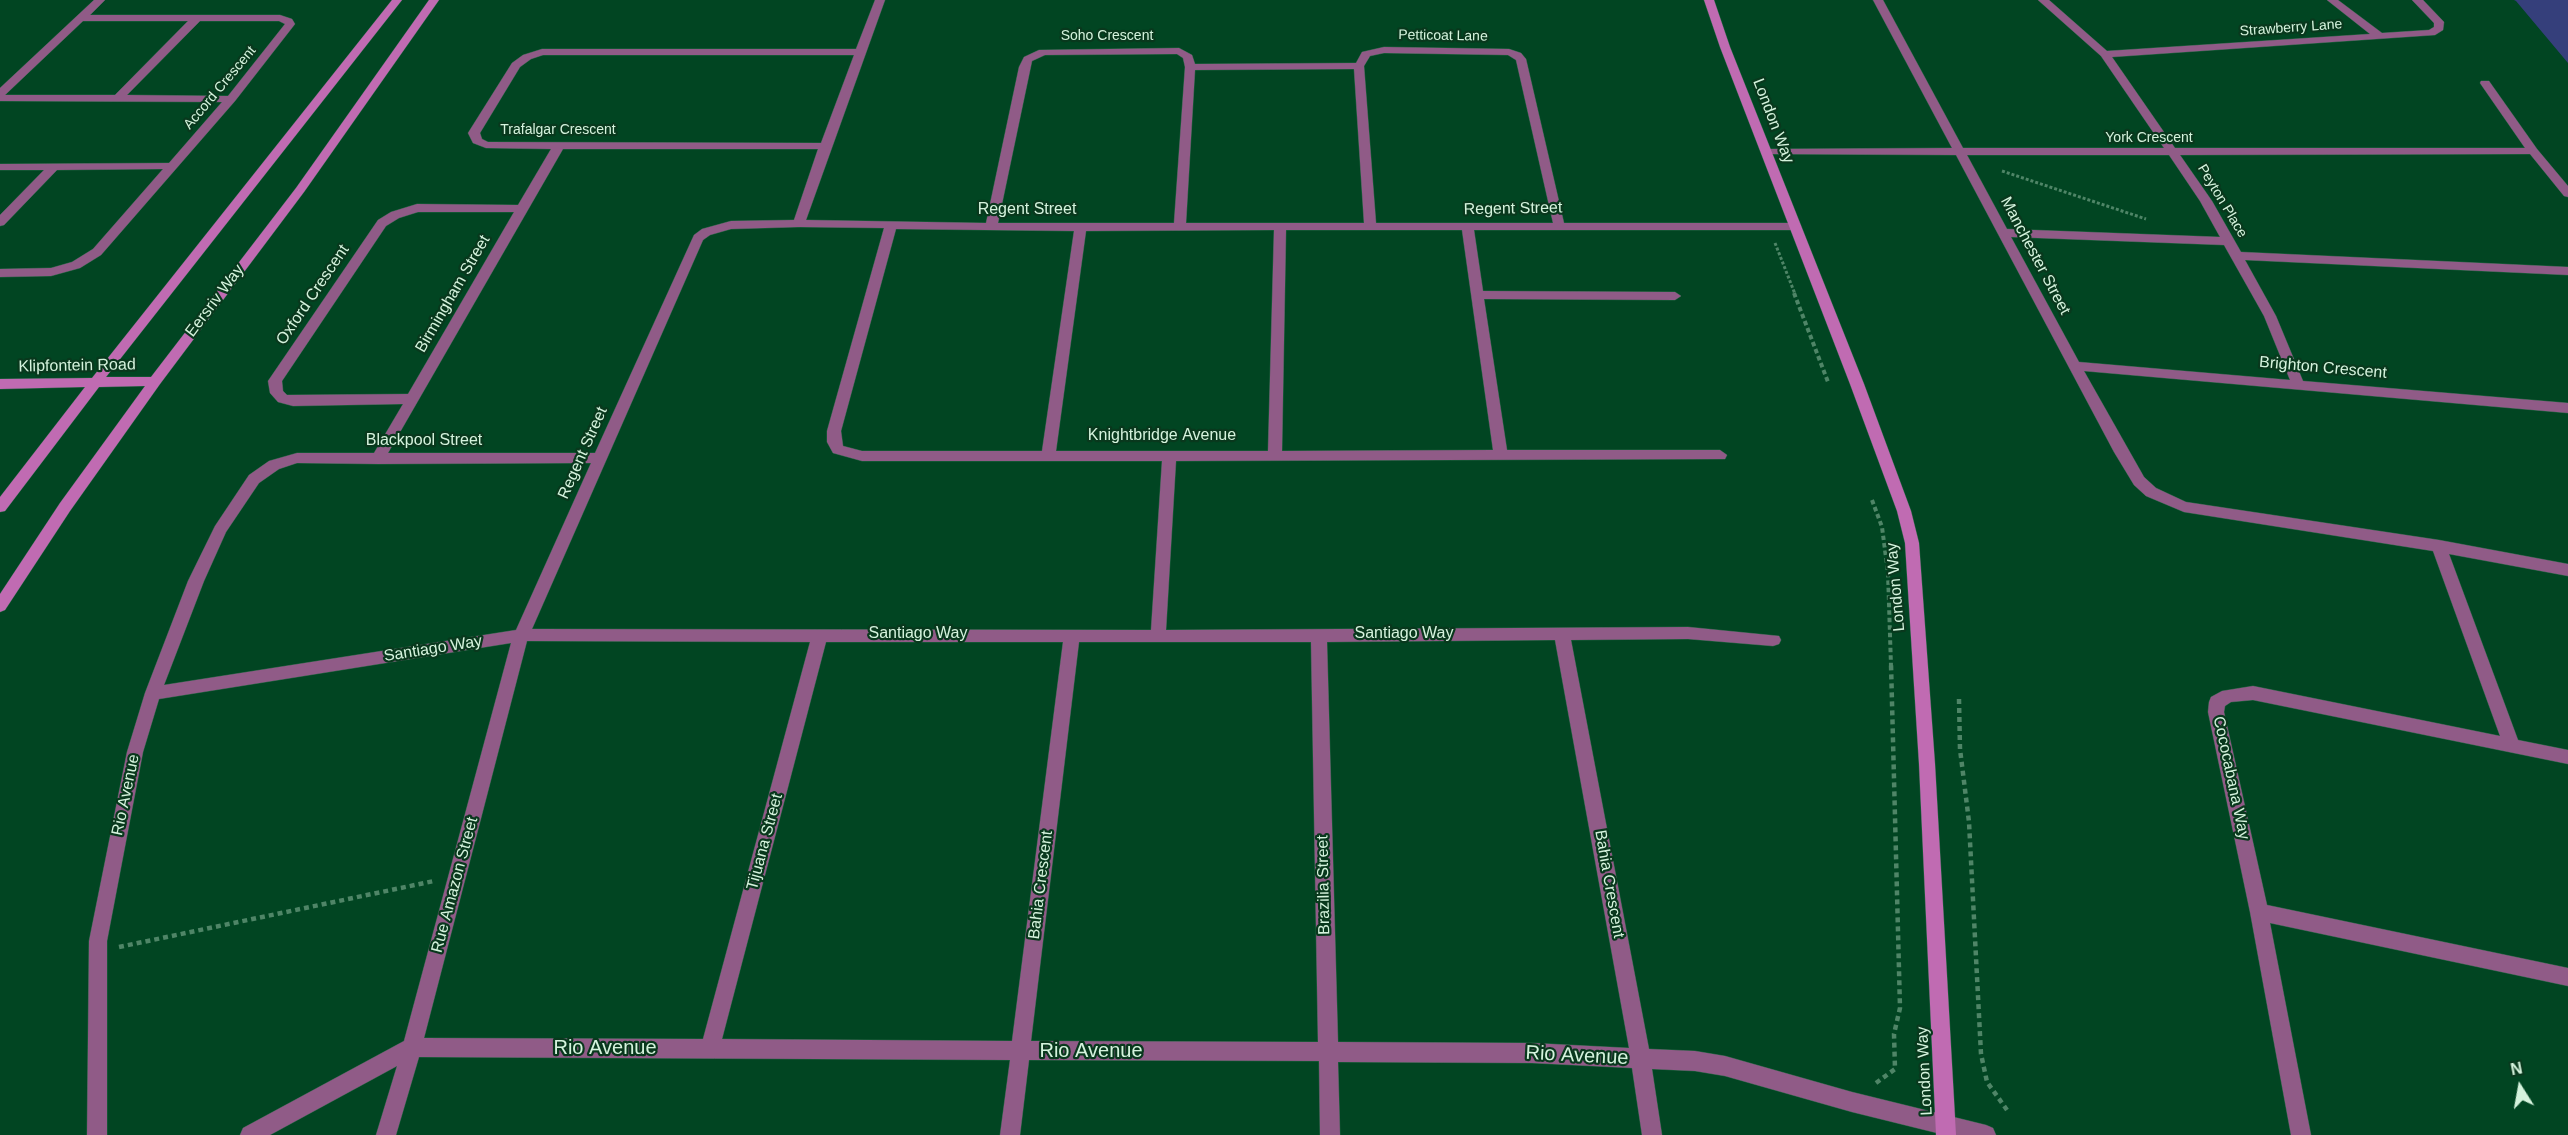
<!DOCTYPE html>
<html>
<head>
<meta charset="utf-8">
<style>
	body { margin:0 }
	#map { position:relative; width:2568px; height:1135px; overflow:hidden; background:#014522; font-family:Arial,sans-serif }
	canvas { display:block }
	.north { position:absolute; left:2490px; top:1057px; width:60px; height:60px; -webkit-text-stroke:4px #09381d; paint-order:stroke; rotate:349deg; font-size:16px; font-weight:700; line-height:24px; text-align:center; color:#d5f3dd }
	.north::after { content:''; display:block; margin:auto; width:21px; height:27px; background:#d5f3dd; clip-path:polygon(50% 0,100% 100%,50% 72%,0 100%) }
</style>
</head>
<body>
<div id="map">
<canvas width="2568" height="1135"></canvas>
<div class="north">N</div>
</div>
<script>
const g = document.querySelector('canvas').getContext('2d');
g.lineJoin = 'round';
function fillPath(path, color) { g.fillStyle = color; g.fill(path, 'evenodd'); }
const shape = rows => new Path2D(rows.map(r => 'M' + r).join(''));
function trace(path, color, width, dash) { g.strokeStyle = color; g.lineWidth = width; g.lineCap = dash ? 'butt' : 'round'; g.setLineDash(dash || []); g.stroke(path); }
function write(font, color, halo, rows, align = 'center') {
  g.font = font + ' Arial,sans-serif'; g.lineWidth = 4.5; g.setLineDash([]); g.textBaseline = 'middle'; g.strokeStyle = halo; g.fillStyle = color; for (const [text, x, y, turn = 0] of rows) {
    g.save(); g.translate(x, y); g.rotate((+turn || 0) * Math.PI / 180); g.textAlign = isNaN(turn) ? turn : align; if (halo) g.strokeText(text, 0, 0); g.fillText(text, 0, 0); g.restore();
  }
}
const green = shape([
	[2514,0,2568,0,2568,63,2516,1]
]);
const pathFar2 = shape([
	[2002,171,2146,219],
	[1775,243,1795,294]
]);
const pathFar1 = shape([
	[1794,293,1828,382],
	[1872,500,1882,527,1888,573,1891,666]
]);
const path = shape([
	[1959,699,1960,749,1969,822,1981,1054,1987,1082,2007,1110],
	[119,947,434,881],
	[1876,1083,1895,1069,1894,1034,1900,1008,1891,664]
]);
const street = shape([
	[94,0,105,0,90,15,280,15,292,19,295,24,235,101,101,255,80,268,51,276,0,277,0,269,51,268,72,262,93,249,163,169,57,170,4,225,0,226,0,215,44,170,0,170,0,164,169,163,222,102,0,101,0,88,94,0],
	[83,21,188,21,115,95,5,95,83,21],
	[200,21,279,21,285,24,228,96,127,95,200,21],
	[875,0,885,0,806,220,986,223,1019,67,1024,57,1039,50,1179,48,1192,55,1195,64,1356,63,1362,52,1384,47,1509,49,1521,53,1526,59,1564,223,1799,223,1801,226,1795,230,1474,230,1483,291,1675,292,1681,296,1675,300,1484,299,1507,450,1720,450,1727,455,1725,459,1176,461,1166,630,1688,627,1779,636,1781,640,1779,644,1773,646,1688,639,1571,640,1649,1049,1695,1051,1725,1056,1852,1092,1986,1125,1993,1128,1996,1135,1945,1135,1852,1112,1725,1076,1695,1071,1652,1069,1662,1135,1642,1135,1632,1068,1532,1063,1338,1062,1340,1135,1320,1135,1319,1061,1029,1060,1020,1135,1000,1135,1010,1060,419,1057,396,1135,376,1135,397,1066,270,1135,240,1135,243,1128,404,1041,511,643,159,699,143,752,107,941,107,1135,87,1135,89,941,127,752,145,693,188,581,215,526,249,475,269,461,297,453,374,453,403,404,293,406,278,402,270,393,268,381,378,220,391,212,417,204,518,205,551,149,486,148,473,143,468,133,512,63,523,55,542,49,856,49,875,0],
	[1384,53,1508,55,1516,60,1553,223,1376,223,1364,66,1370,56,1384,53],
	[1177,54,1183,58,1185,67,1174,223,998,223,1032,61,1045,55,1177,54],
	[543,55,854,55,821,143,488,142,482,139,480,133,520,67,531,59,543,55],
	[1354,69,1364,223,1186,223,1195,70,1354,69],
	[563,149,818,149,794,220,731,221,702,229,694,235,595,453,388,453,563,149],
	[418,212,514,212,408,394,287,395,283,391,282,381,386,226,399,218,418,212],
	[799,227,884,228,827,431,827,442,833,453,862,461,1162,461,1151,630,532,629,703,240,710,235,731,229,799,227],
	[896,229,1074,231,1042,451,862,451,843,446,841,431,896,229],
	[1274,230,1268,451,1056,451,1086,231,1274,230],
	[1286,230,1462,230,1493,450,1282,451,1286,230],
	[297,463,378,464,591,463,516,630,164,685,204,581,226,532,259,483,279,469,297,463],
	[1555,640,1629,1048,1532,1043,1338,1042,1327,642,1555,640],
	[527,641,810,642,703,1039,424,1038,527,641],
	[826,642,1063,642,1012,1041,722,1039,826,642],
	[1079,642,1311,642,1318,1042,1031,1041,1079,642],
	[1873,0,1883,0,1963,148,2164,148,2101,56,2038,0,2049,0,2107,51,2370,34,2327,0,2338,0,2382,33,2429,30,2434,27,2434,23,2412,0,2423,0,2444,22,2443,30,2435,35,2112,57,2175,148,2525,148,2480,83,2481,81,2489,81,2537,149,2568,186,2568,197,2564,196,2530,154,2180,155,2212,201,2241,252,2568,267,2568,275,2245,260,2276,316,2303,381,2568,403,2568,413,2084,371,2144,477,2156,488,2186,502,2439,540,2568,564,2568,576,2449,554,2518,740,2568,750,2568,764,2253,700,2231,702,2225,706,2224,712,2267,905,2568,968,2568,986,2270,923,2311,1135,2291,1135,2250,912,2208,712,2209,702,2211,697,2222,691,2253,686,2500,736,2433,551,2184,512,2146,496,2134,485,2114,452,1956,155,1762,154,1762,150,1766,149,1952,148,1873,0],
	[1967,155,2169,155,2200,201,2220,237,2007,229,1967,155],
	[2011,237,2224,245,2264,316,2290,380,2079,362,2011,237]
]);
const secondary = shape([
	[392,0,402,0,106,377,151,377,296,188,429,0,439,0,304,192,160,384,70,511,5,610,0,612,0,594,60,503,145,386,99,387,5,511,0,512,0,497,85,387,0,389,0,379,92,378,392,0],
	[1704,0,1714,0,1730,47,1864,384,1911,511,1919,543,1935,764,1956,1135,1936,1135,1919,764,1905,543,1897,511,1850,384,1720,47,1704,0]
]);
const farStreetnames = [
	["Strawberry Lane",2291,28,-4],
	["Soho Crescent",1107,36],
	["Petticoat Lane",1443,36,1],
	["Accord Crescent",220,88,-50],
	["Trafalgar Crescent",558,130],
	["York Crescent",2149,138],
	["Peyton Place",2222,201,59]
];
const streetNames = [
	["London Way",1773,121,69],
	["Regent Street",1513,209,-1],
	["Regent Street",1027,210],
	["Manchester Street",2035,256,62],
	["Birmingham Street",453,294,-60],
	["Oxford Crescent",313,295,-56],
	["Eersriv Way",215,301,-53],
	["Klipfontein Road",77,366,-1],
	["Brighton Crescent",2323,368,5],
	["Knightbridge Avenue",1162,436],
	["Blackpool Street",424,441],
	["Regent Street",583,453,-66],
	["London Way",1896,587,-95],
	["Santiago Way",918,634],
	["Santiago Way",1404,634],
	["Santiago Way",433,649,-9],
	["Cococabana Way",2231,778,78],
	["Rio Avenue",126,795,-78],
	["Tijuana Street",765,842,-75],
	["Bahia Crescent",1609,884,80],
	["Rue Amazon Street",455,885,-75],
	["Bahia Crescent",1041,885,-83],
	["Brazilia Street",1324,885,-91],
	["London Way",1925,1071,-93]
];
const nearStreetnames = [
	["Rio Avenue",605,1048],
	["Rio Avenue",1091,1051],
	["Rio Avenue",1577,1056,3]
];
fillPath(green, '#353f7b');
trace(street, '#276444', 1);
trace(secondary, '#276444', 1);
trace(pathFar2, '#4f8567', 3, [3, 2]);
trace(pathFar1, '#4f8567', 4, [4.5, 3]);
trace(path, '#4f8567', 4.5, [5, 4]);
fillPath(street, '#905b87');
fillPath(secondary, '#c06bb2');
write('14px', '#d5f3dd', '#09381d', farStreetnames);
write('16px', '#d5f3dd', '#09381d', streetNames);
write('20px', '#d5f3dd', '#09381d', nearStreetnames);
</script>
</body>
</html>
